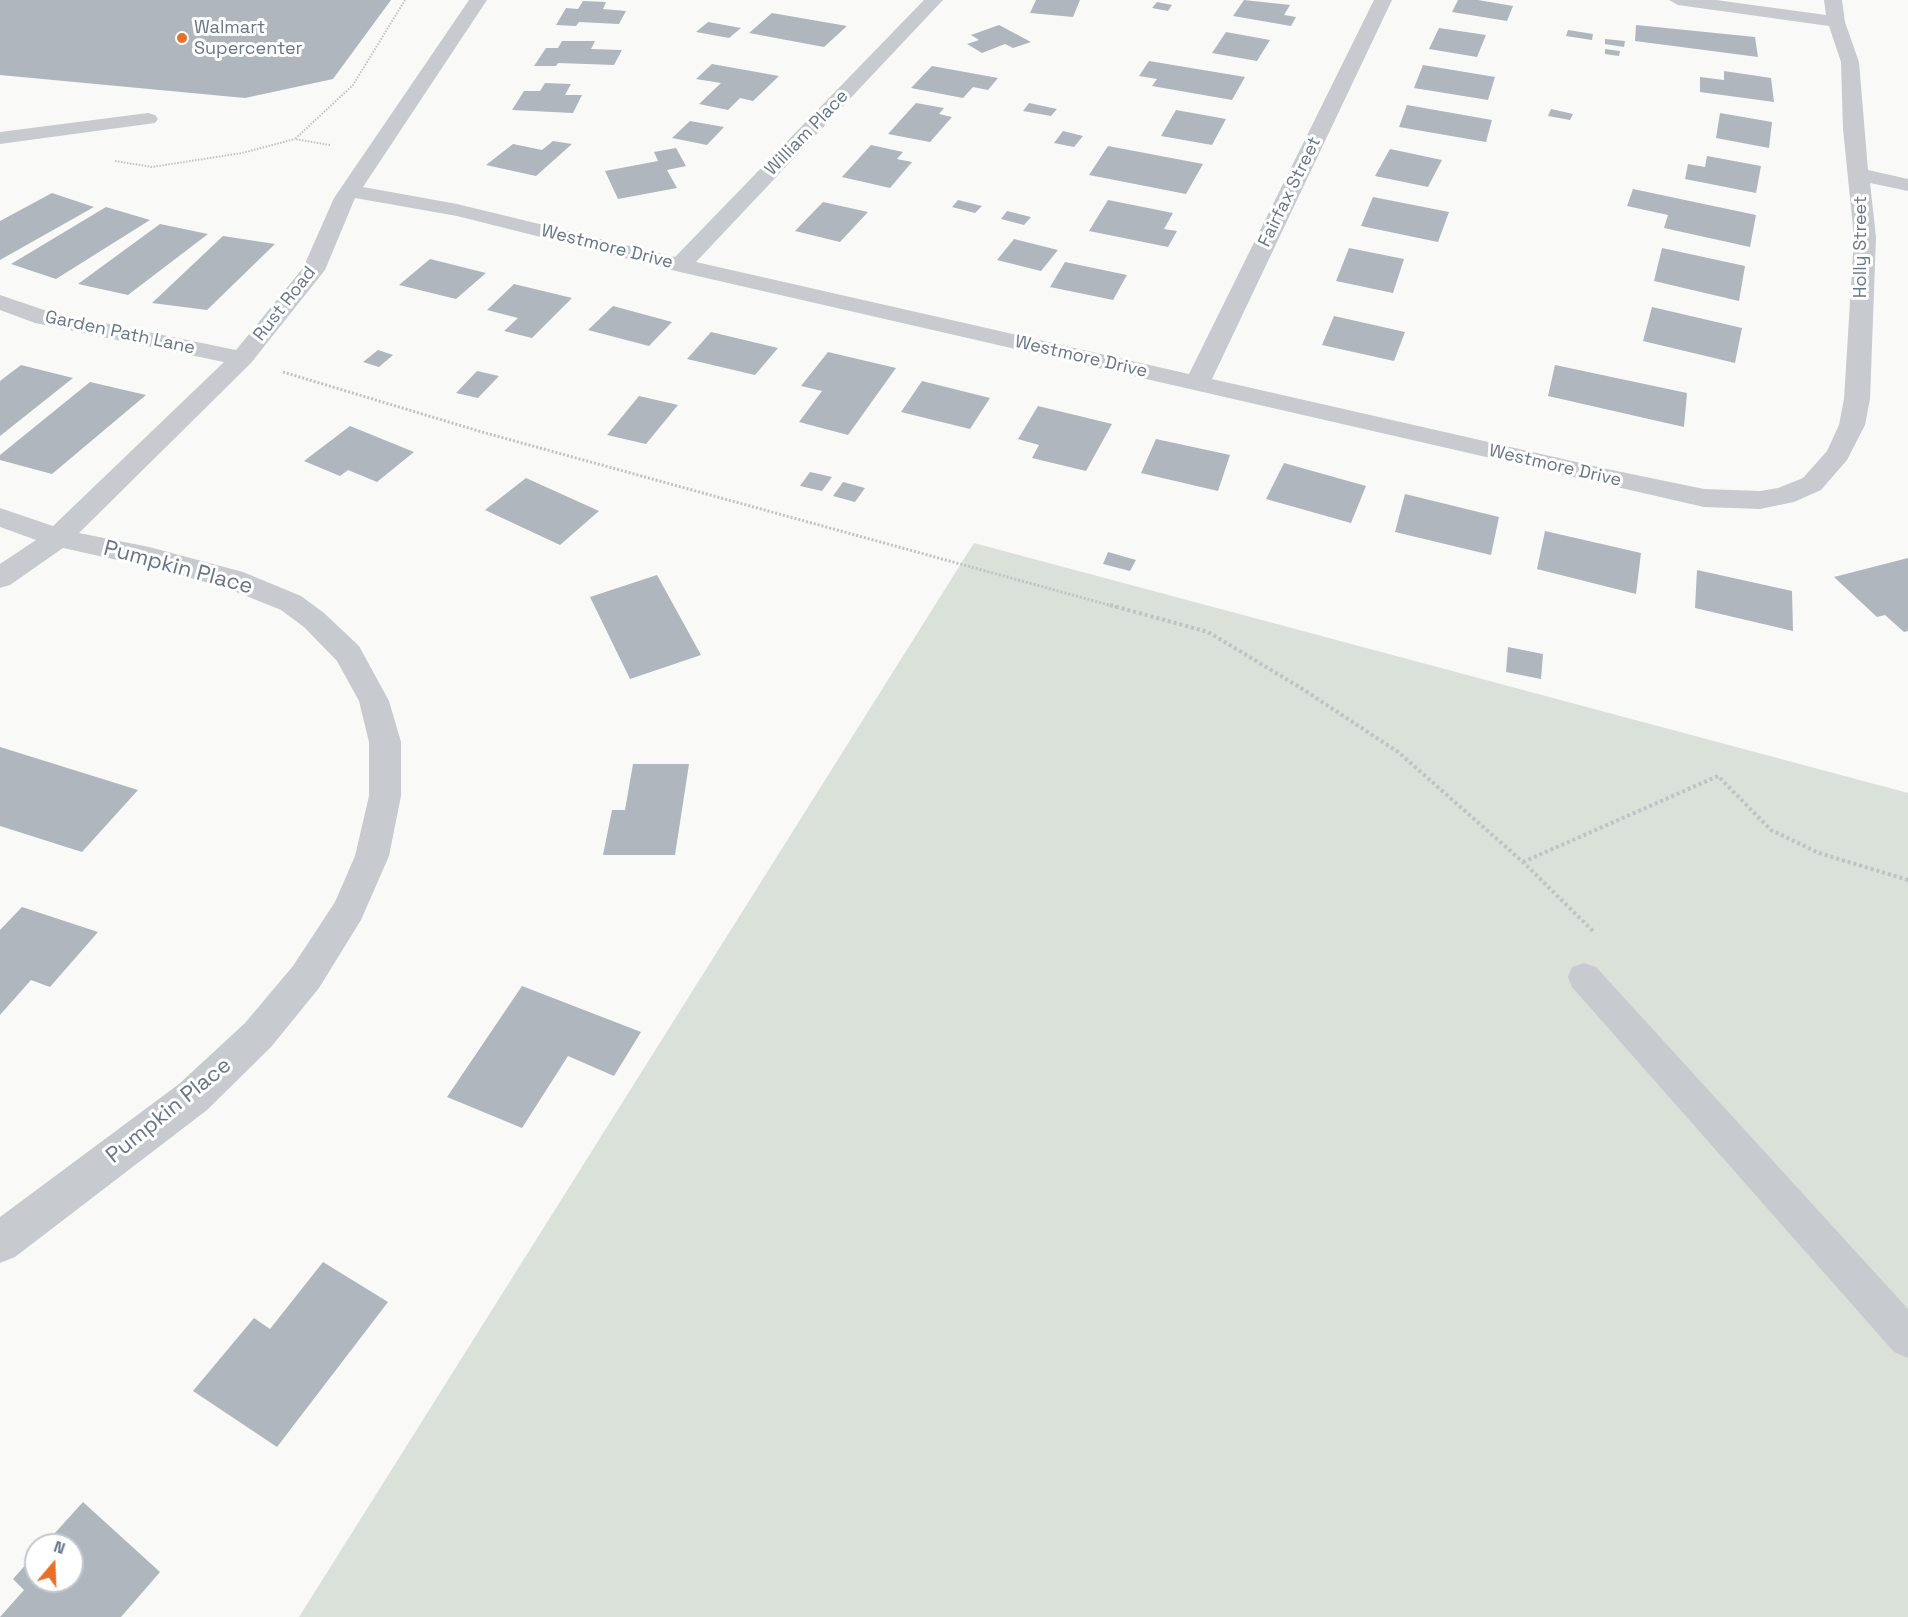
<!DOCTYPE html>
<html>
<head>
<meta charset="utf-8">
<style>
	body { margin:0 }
	#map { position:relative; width:1908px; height:1617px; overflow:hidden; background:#f9f9f7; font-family:"Space Grotesk",sans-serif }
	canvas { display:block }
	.north { position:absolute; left:24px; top:1533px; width:60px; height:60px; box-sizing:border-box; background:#fff; border:2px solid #c2c8d0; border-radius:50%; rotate:19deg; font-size:16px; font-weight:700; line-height:24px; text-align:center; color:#677589 }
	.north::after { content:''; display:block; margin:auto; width:21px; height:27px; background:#e96f27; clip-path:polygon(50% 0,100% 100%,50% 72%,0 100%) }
</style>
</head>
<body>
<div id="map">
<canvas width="1908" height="1617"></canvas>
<div class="north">N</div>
</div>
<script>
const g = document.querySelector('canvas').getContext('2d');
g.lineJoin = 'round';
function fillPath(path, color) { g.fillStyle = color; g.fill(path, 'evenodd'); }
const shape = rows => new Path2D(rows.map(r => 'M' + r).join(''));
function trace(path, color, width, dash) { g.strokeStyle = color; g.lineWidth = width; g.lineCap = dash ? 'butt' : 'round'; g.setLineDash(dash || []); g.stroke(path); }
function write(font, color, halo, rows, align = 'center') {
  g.font = font + ' "Space Grotesk",sans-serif'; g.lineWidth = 6; g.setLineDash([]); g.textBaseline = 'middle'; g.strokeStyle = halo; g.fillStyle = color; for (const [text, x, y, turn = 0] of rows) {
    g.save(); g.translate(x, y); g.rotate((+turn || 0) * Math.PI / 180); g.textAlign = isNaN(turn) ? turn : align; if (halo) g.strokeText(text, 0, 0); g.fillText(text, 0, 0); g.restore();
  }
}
const green = shape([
	[974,543,1908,793,1908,1617,299,1617]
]);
const building = shape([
	[0,0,391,0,333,79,245,98,0,75],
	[1036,0,1080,0,1073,17,1030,13],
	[1244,0,1290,5,1284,15,1296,17,1291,26,1233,16],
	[1458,0,1478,0,1513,6,1507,21,1452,12],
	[583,1,606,2,603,9,626,11,619,24,579,22,576,26,556,25,566,8,578,9],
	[1157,2,1172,5,1168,11,1152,8],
	[772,13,847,26,824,47,749,33],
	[708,22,741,28,729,38,696,32],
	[999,25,1031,42,1013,48,1005,44,982,53,967,44,979,40,971,35],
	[1636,25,1755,37,1758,57,1635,41],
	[1439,28,1486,35,1477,57,1429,49],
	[1568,30,1593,34,1592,40,1566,36],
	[1226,32,1270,40,1257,61,1212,53],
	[1605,39,1625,41,1624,47,1605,44],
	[562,41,595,41,591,49,622,50,614,65,558,63,556,66,534,66,546,48,558,48],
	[1605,49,1620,51,1619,56,1605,54],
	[1149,61,1245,77,1232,100,1152,86,1157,79,1139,76],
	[712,64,779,76,753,101,740,98,728,110,699,104,721,83,696,79],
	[1423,65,1495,77,1488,100,1414,88],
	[932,66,998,78,988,90,973,87,963,98,911,88],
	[1724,71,1771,78,1774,102,1700,92,1700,77,1724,80],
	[545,83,571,84,565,95,582,95,573,113,512,110,524,91,540,91],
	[916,103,944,108,939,114,952,117,930,142,888,134],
	[1029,103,1057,109,1051,116,1023,111],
	[1407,105,1492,120,1486,142,1399,127],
	[1551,109,1573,114,1570,120,1548,116],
	[1176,110,1226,119,1212,145,1161,136],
	[1720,113,1772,122,1769,148,1716,138],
	[690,121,724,127,707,145,672,138],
	[1063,131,1083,136,1074,147,1054,143],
	[553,141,572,144,536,176,486,165,513,144,542,150],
	[871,145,903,152,897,159,912,162,890,188,842,177],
	[1108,146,1203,164,1186,194,1089,175],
	[676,148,686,166,667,170,677,188,618,199,605,171,658,161,654,152],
	[1390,149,1442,160,1428,187,1375,176],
	[1707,156,1761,166,1756,193,1685,179,1688,164,1705,167],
	[1633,189,1756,215,1750,247,1664,228,1668,215,1627,206],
	[52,193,94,207,0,260,0,221],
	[1373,197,1449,212,1438,242,1361,226],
	[958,200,982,206,975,213,952,207],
	[1108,200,1173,213,1164,229,1177,231,1168,247,1089,231],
	[823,202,868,212,840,242,795,231],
	[106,207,150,220,56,279,11,264],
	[1007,211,1031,217,1024,225,1001,219],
	[160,224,208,234,128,295,78,284],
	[223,236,275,244,207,310,152,303],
	[1014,239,1058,250,1041,271,997,260],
	[1349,248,1404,259,1393,293,1336,281],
	[1662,248,1745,266,1739,301,1654,281],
	[430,259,486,273,456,299,399,285],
	[1065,262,1127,275,1113,300,1050,287],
	[514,284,572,298,532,338,504,331,518,318,487,310],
	[613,306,672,322,649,346,588,330],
	[1652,307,1742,328,1735,363,1643,341],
	[1334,316,1405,332,1394,361,1322,345],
	[711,332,778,348,755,375,687,359],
	[378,350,393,355,379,367,363,362],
	[828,352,896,368,848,435,799,422,822,391,801,386],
	[21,365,73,378,0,436,0,381],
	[1555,365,1687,393,1684,427,1548,396],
	[477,371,499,376,478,398,456,393],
	[922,381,990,398,970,429,901,412],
	[90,382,146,395,52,474,0,460,0,455],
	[639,396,678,405,646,444,607,435],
	[1038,406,1112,424,1086,471,1032,458,1039,445,1018,439],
	[350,426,414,452,377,482,348,470,340,476,304,461],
	[1156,439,1230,455,1218,491,1141,473],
	[1284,463,1366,486,1351,523,1266,499],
	[810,472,832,477,822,491,800,486],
	[526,478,599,511,560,545,485,510],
	[843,482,865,488,855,502,833,496],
	[1405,494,1499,517,1491,555,1395,532],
	[1545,531,1641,553,1636,594,1537,569],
	[1108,552,1136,560,1130,571,1103,564],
	[1908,558,1908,631,1904,632,1885,615,1877,617,1834,577],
	[1697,570,1792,591,1793,631,1695,608],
	[657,575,701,655,630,679,590,597],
	[1508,647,1543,654,1541,679,1506,672],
	[0,747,138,790,82,852,0,826],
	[633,764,689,764,675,855,603,855,612,810,625,810],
	[22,907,98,932,50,987,31,980,0,1015,0,930],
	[522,986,641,1032,614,1076,568,1056,522,1128,447,1097],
	[323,1262,388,1302,277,1447,193,1391,254,1318,270,1329],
	[83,1502,160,1572,121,1617,0,1617,24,1590,13,1579,36,1553,36,1581,72,1581,72,1545,44,1545]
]);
const pathFar2 = shape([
	[330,145,295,139,353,85,405,0],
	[115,161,152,167,242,153,295,139]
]);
const pathFar1 = shape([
	[283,372,482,432,1116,607]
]);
const path = shape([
	[1110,605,1208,632,1301,688,1398,752,1523,862,1595,933],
	[1523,862,1718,776,1771,830,1819,853,1908,880]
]);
const service = shape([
	[1584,963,1596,967,1908,1309,1908,1358,1894,1352,1572,987,1568,977,1572,967,1584,963]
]);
const minor = shape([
	[469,0,487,0,363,187,457,204,675,257,924,0,943,0,696,262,1189,374,1374,0,1392,0,1212,379,1607,469,1704,489,1760,491,1778,488,1803,478,1827,451,1839,425,1844,399,1854,237,1843,129,1841,62,1829,26,1678,5,1669,0,1716,0,1826,15,1824,0,1842,0,1845,22,1859,62,1868,170,1908,179,1908,191,1870,183,1876,237,1870,399,1865,425,1847,460,1821,490,1794,502,1760,509,1704,507,680,272,457,216,355,198,325,270,251,363,79,533,149,547,243,572,301,596,324,613,359,646,389,701,401,742,401,796,389,856,361,920,319,988,271,1047,207,1110,15,1257,0,1263,0,1217,179,1084,245,1023,293,966,335,902,355,856,369,796,369,742,359,701,337,661,304,627,281,610,224,587,149,567,63,548,10,585,0,588,0,564,36,540,0,527,0,508,53,526,224,362,35,323,0,310,0,295,50,312,236,350,303,268,334,198,469,0],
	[148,113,155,115,158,119,155,123,0,144,0,132,148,113]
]);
const markers = [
	[182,38,6,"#e96f27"]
];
const farPoinames = [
	["Walmart",194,28],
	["Supercenter",194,49]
];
const farStreetnames = [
	["William Place",807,133,-46],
	["Fairfax Street",1290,192,-64],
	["Westmore Drive",607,247,14],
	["Holly Street",1861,247,-90],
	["Rust Road",285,304,-52],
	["Garden Path Lane",120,333,12],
	["Westmore Drive",1081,357,13],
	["Westmore Drive",1555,466,13]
];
const streetNames = [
	["Pumpkin Place",178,568,15],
	["Pumpkin Place",169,1111,-39]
];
fillPath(green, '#dae1d8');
fillPath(building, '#b0b6be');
trace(pathFar2, '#c0c2c5', 2, [1.5, 1.5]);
trace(pathFar1, '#c0c2c5', 3, [2, 2]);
trace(path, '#c0c2c5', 4, [3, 3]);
fillPath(service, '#c7cace');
fillPath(minor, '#c7cace');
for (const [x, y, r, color] of markers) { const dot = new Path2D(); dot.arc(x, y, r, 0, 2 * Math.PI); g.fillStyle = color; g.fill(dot); trace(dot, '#fff', 2); }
write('18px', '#677589', '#fff', farPoinames, 'left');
write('18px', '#677589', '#fff', farStreetnames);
write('22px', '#677589', '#fff', streetNames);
</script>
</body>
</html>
